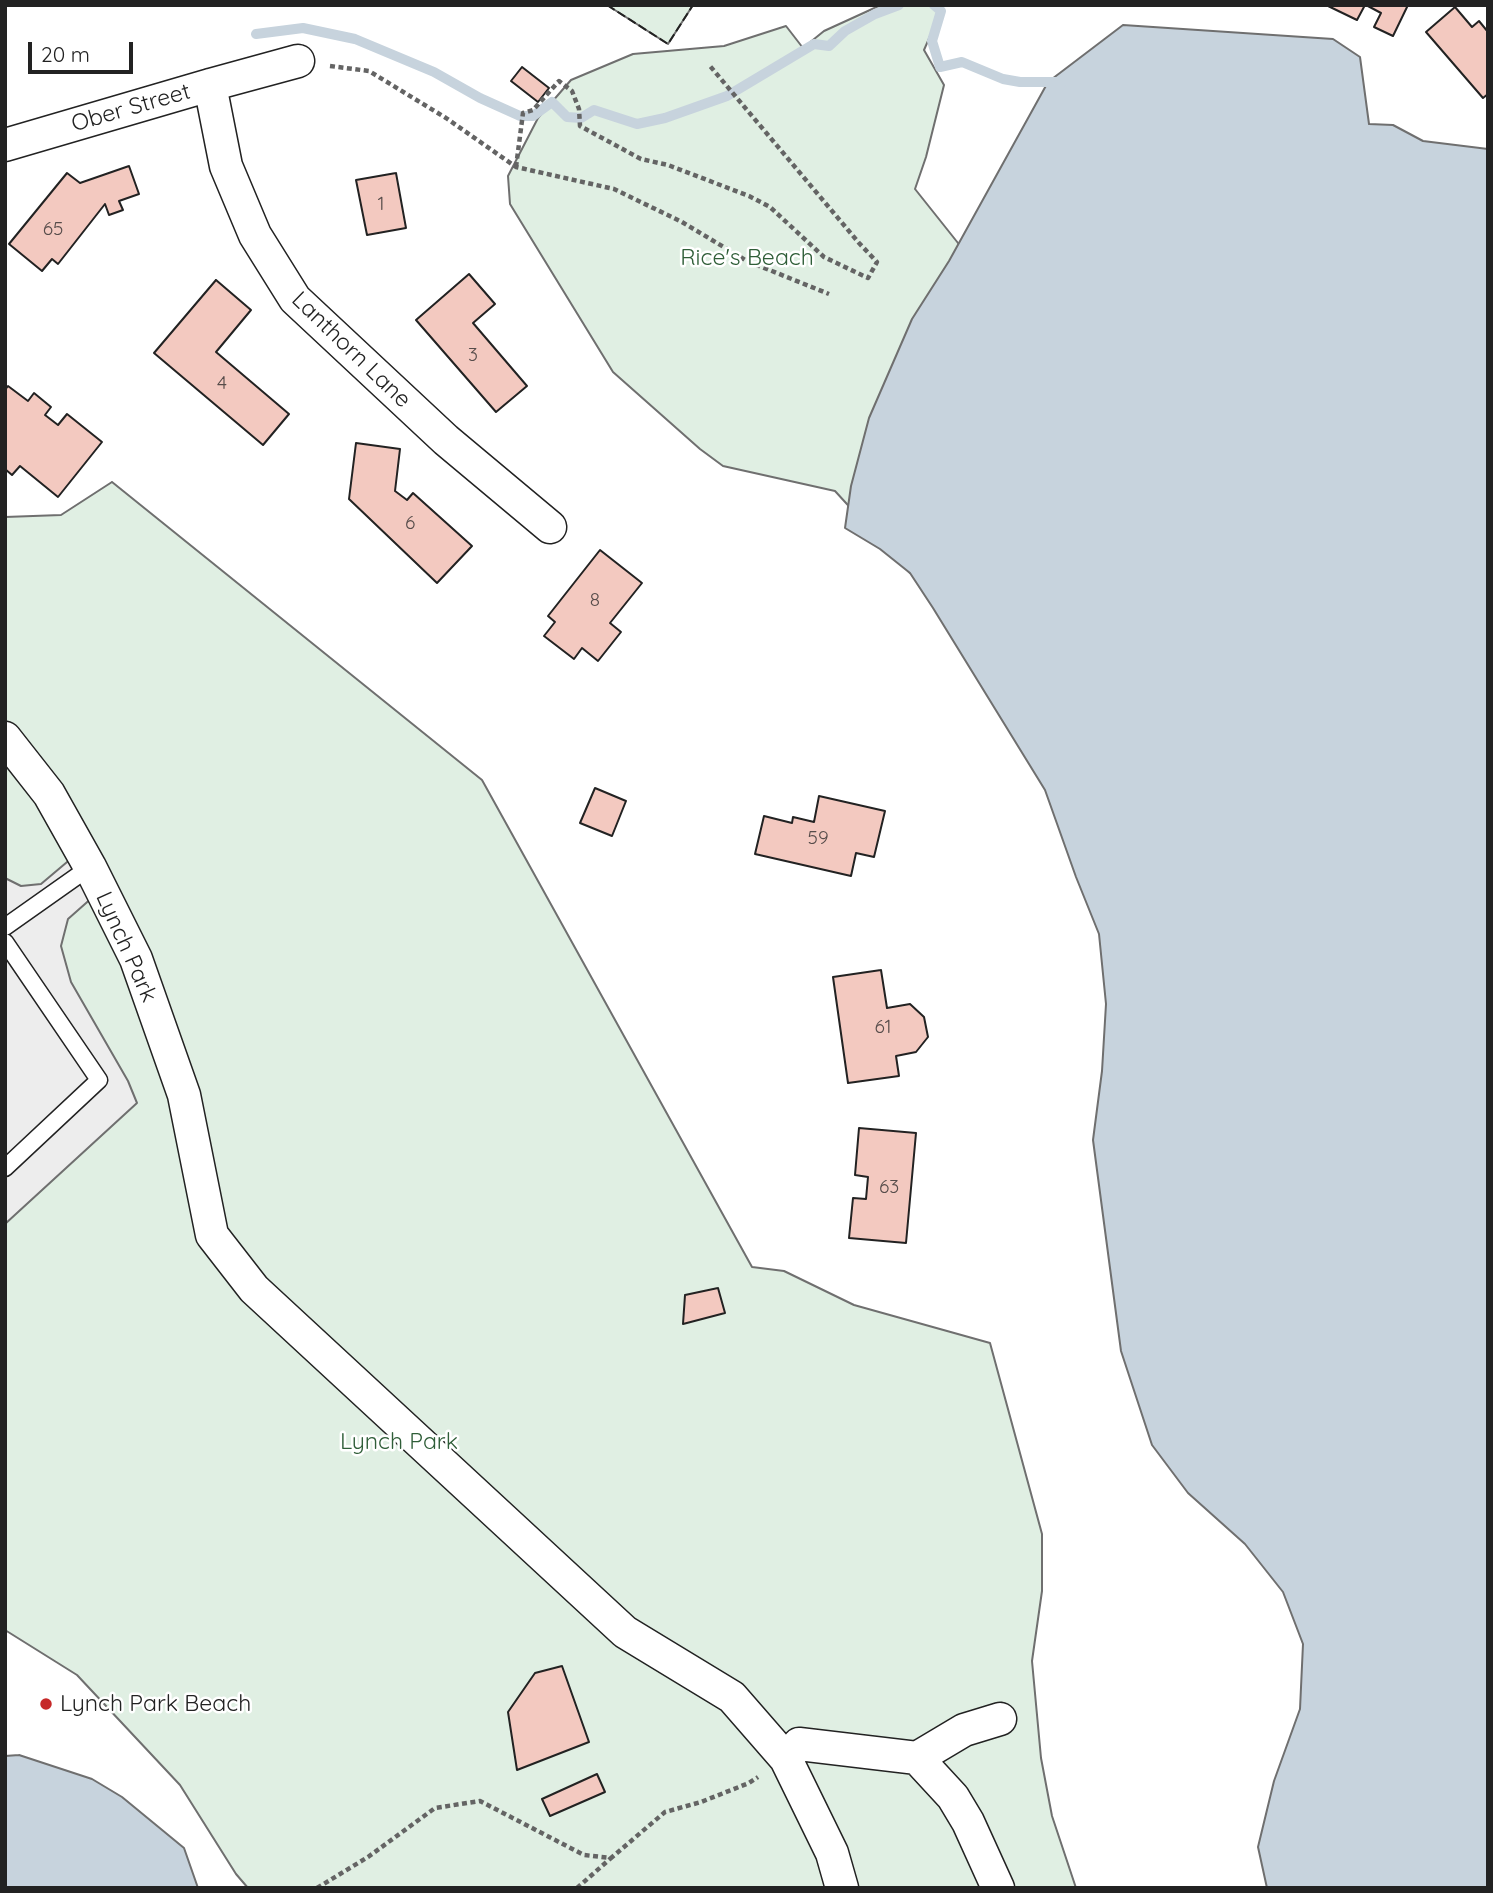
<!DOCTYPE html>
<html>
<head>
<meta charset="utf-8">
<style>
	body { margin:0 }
	#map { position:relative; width:1493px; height:1893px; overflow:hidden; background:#fff; font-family:Quicksand,sans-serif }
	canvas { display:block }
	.frame { position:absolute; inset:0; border:7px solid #222; pointer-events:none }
	.scale { position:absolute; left:28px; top:42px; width:105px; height:32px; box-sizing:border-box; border:4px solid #222; border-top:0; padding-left:9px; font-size:21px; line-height:24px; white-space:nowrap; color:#222; -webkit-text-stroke:5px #fff; paint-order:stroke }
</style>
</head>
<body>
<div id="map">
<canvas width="1493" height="1893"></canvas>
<div class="frame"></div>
<div class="scale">20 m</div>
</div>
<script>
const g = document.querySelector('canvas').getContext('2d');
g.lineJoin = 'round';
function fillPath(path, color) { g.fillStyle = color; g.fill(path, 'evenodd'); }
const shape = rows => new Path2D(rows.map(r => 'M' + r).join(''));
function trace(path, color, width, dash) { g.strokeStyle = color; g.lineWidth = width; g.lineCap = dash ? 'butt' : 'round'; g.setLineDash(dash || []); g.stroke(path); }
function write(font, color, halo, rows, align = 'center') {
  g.font = font + ' Quicksand,sans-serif'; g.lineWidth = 5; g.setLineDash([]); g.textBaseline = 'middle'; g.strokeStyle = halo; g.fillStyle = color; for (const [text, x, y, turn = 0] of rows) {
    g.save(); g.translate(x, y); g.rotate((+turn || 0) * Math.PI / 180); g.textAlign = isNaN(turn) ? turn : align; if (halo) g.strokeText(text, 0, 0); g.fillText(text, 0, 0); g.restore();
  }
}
const green = shape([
	[607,5,693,5,668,44,607,5],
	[881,5,934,5,941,11,924,50,944,85,926,157,915,189,997,292,910,573,835,491,723,466,700,449,613,372,510,204,508,176,538,118,571,80,633,54,724,46,786,26,803,48,824,31,881,5],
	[112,482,482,780,752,1267,784,1271,854,1305,990,1343,1042,1534,1042,1591,1032,1661,1041,1758,1052,1816,1076,1888,248,1888,236,1874,180,1785,77,1675,5,1630,5,517,61,515,112,482]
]);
const parking = shape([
	[73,857,94,896,68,919,61,946,71,982,128,1081,137,1103,5,1224,5,878,21,886,41,884,73,857]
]);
const water = shape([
	[1123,25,1333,39,1360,57,1369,124,1393,125,1423,141,1488,149,1488,1888,1267,1888,1258,1847,1274,1781,1300,1709,1303,1644,1283,1592,1245,1544,1188,1493,1152,1445,1121,1351,1093,1140,1102,1071,1106,1004,1099,934,1076,877,1045,790,933,608,910,573,880,549,845,528,851,486,869,418,912,319,949,261,1048,82,1123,25],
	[19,1755,92,1779,122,1797,184,1848,198,1888,5,1888,5,1756,19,1755]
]);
const stream = shape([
	[934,5,941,11,932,41,940,67,962,62,1003,79,1020,82,1062,82],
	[256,34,303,28,355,39,434,72,480,98,520,116,533,116,552,102,567,117,581,118,594,110,637,124,665,118,727,96,814,44,829,46,845,31,875,14,899,5]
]);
const building = shape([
	[1326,5,1365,5,1357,20,1326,5],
	[1366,5,1408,5,1393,36,1374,27,1381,13,1366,5],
	[1455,7,1472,27,1479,21,1488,32,1488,94,1483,98,1426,32,1455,7],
	[522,67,549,88,538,102,511,81,522,67],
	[129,166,139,194,119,201,123,210,109,215,105,204,58,264,52,259,42,271,9,244,67,173,80,183,129,166],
	[396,173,406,228,367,235,356,180,396,173],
	[469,274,495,304,473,323,527,386,496,412,416,320,469,274],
	[216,280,251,310,216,352,289,414,263,445,154,353,216,280],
	[8,386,28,401,34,393,51,407,45,415,58,425,67,414,102,442,58,497,20,466,12,475,5,469,5,390,8,386],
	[356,443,400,449,395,491,407,500,413,493,472,546,437,583,349,499,356,443],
	[600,550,642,583,610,623,621,632,598,661,582,648,574,659,544,636,555,622,548,616,600,550],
	[595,788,626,801,612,836,580,823,595,788],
	[819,796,885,811,874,857,856,853,851,876,755,854,764,816,792,823,793,817,814,822,819,796],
	[881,970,887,1008,910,1004,924,1017,928,1037,916,1052,896,1056,899,1076,848,1083,833,977,881,970],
	[859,1128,916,1133,906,1243,849,1238,853,1198,866,1199,868,1177,855,1175,859,1128],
	[718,1288,725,1313,683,1324,685,1295,718,1288],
	[562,1666,589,1742,517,1770,508,1712,535,1673,562,1666],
	[597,1774,605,1792,550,1816,542,1799,597,1774]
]);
const path = shape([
	[330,66,369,71,446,118,516,167,614,189,682,222,747,261,829,294],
	[516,167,523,113,533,110,559,81,572,91,579,109,580,126,641,159,668,165,749,196,770,207,824,257,868,278,877,262,859,243,710,66],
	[317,1888,368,1857,435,1808,480,1801,584,1855,611,1858,665,1812,701,1802,749,1783,758,1777],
	[577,1888,611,1858]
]);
const lane = shape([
	[5,927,90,867],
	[5,942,99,1080,5,1168]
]);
const street = shape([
	[210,85,226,166,255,235,295,299,446,440,550,527],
	[5,145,210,85,298,61],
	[5,738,49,794,90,867,136,959,184,1095,212,1235,254,1289,625,1632,732,1697,786,1759,799,1744,917,1758,964,1730,1000,1719],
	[917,1758,953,1797,968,1822,998,1888],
	[786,1759,832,1853,842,1888]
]);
const fence = shape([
	[607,5,668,44,693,5]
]);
const markers = [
	[46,1704,7,"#c62828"]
];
const numberNames = [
	["1",381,204],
	["65",53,229],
	["3",473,355],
	["4",222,383],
	["6",410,523],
	["8",595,600],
	["59",818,838],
	["61",883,1027],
	["63",889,1187]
];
const streetNames = [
	["Ober Street",131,108,-16],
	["Lanthorn Lane",351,350,44],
	["Lynch Park",126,947,66]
];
const parkNames = [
	["Rice's Beach",747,258],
	["Lynch Park",399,1442]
];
const poiNames = [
	["Lynch Park Beach",60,1704]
];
fillPath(green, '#e0efe3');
trace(green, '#6f6f6f', 2);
fillPath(parking, '#ededed');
trace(parking, '#6f6f6f', 2);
fillPath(water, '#c7d3dd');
trace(water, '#6f6f6f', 2);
trace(stream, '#c7d3dd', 10);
fillPath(building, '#f3c9c0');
trace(building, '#222', 2);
trace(lane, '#222', 19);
trace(street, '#222', 35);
trace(path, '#646464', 4.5, [5, 3.5]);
trace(lane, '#fff', 16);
trace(street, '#fff', 32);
trace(fence, '#222', 2, [9, 3.5]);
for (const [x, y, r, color] of markers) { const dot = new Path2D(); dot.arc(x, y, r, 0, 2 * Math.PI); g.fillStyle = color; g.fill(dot); trace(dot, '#fff', 2.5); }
write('19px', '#564c4a', null, numberNames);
write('23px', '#222', '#fff', streetNames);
write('23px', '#2f5e38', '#fff', parkNames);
write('23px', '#222', '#fff', poiNames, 'left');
</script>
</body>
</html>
